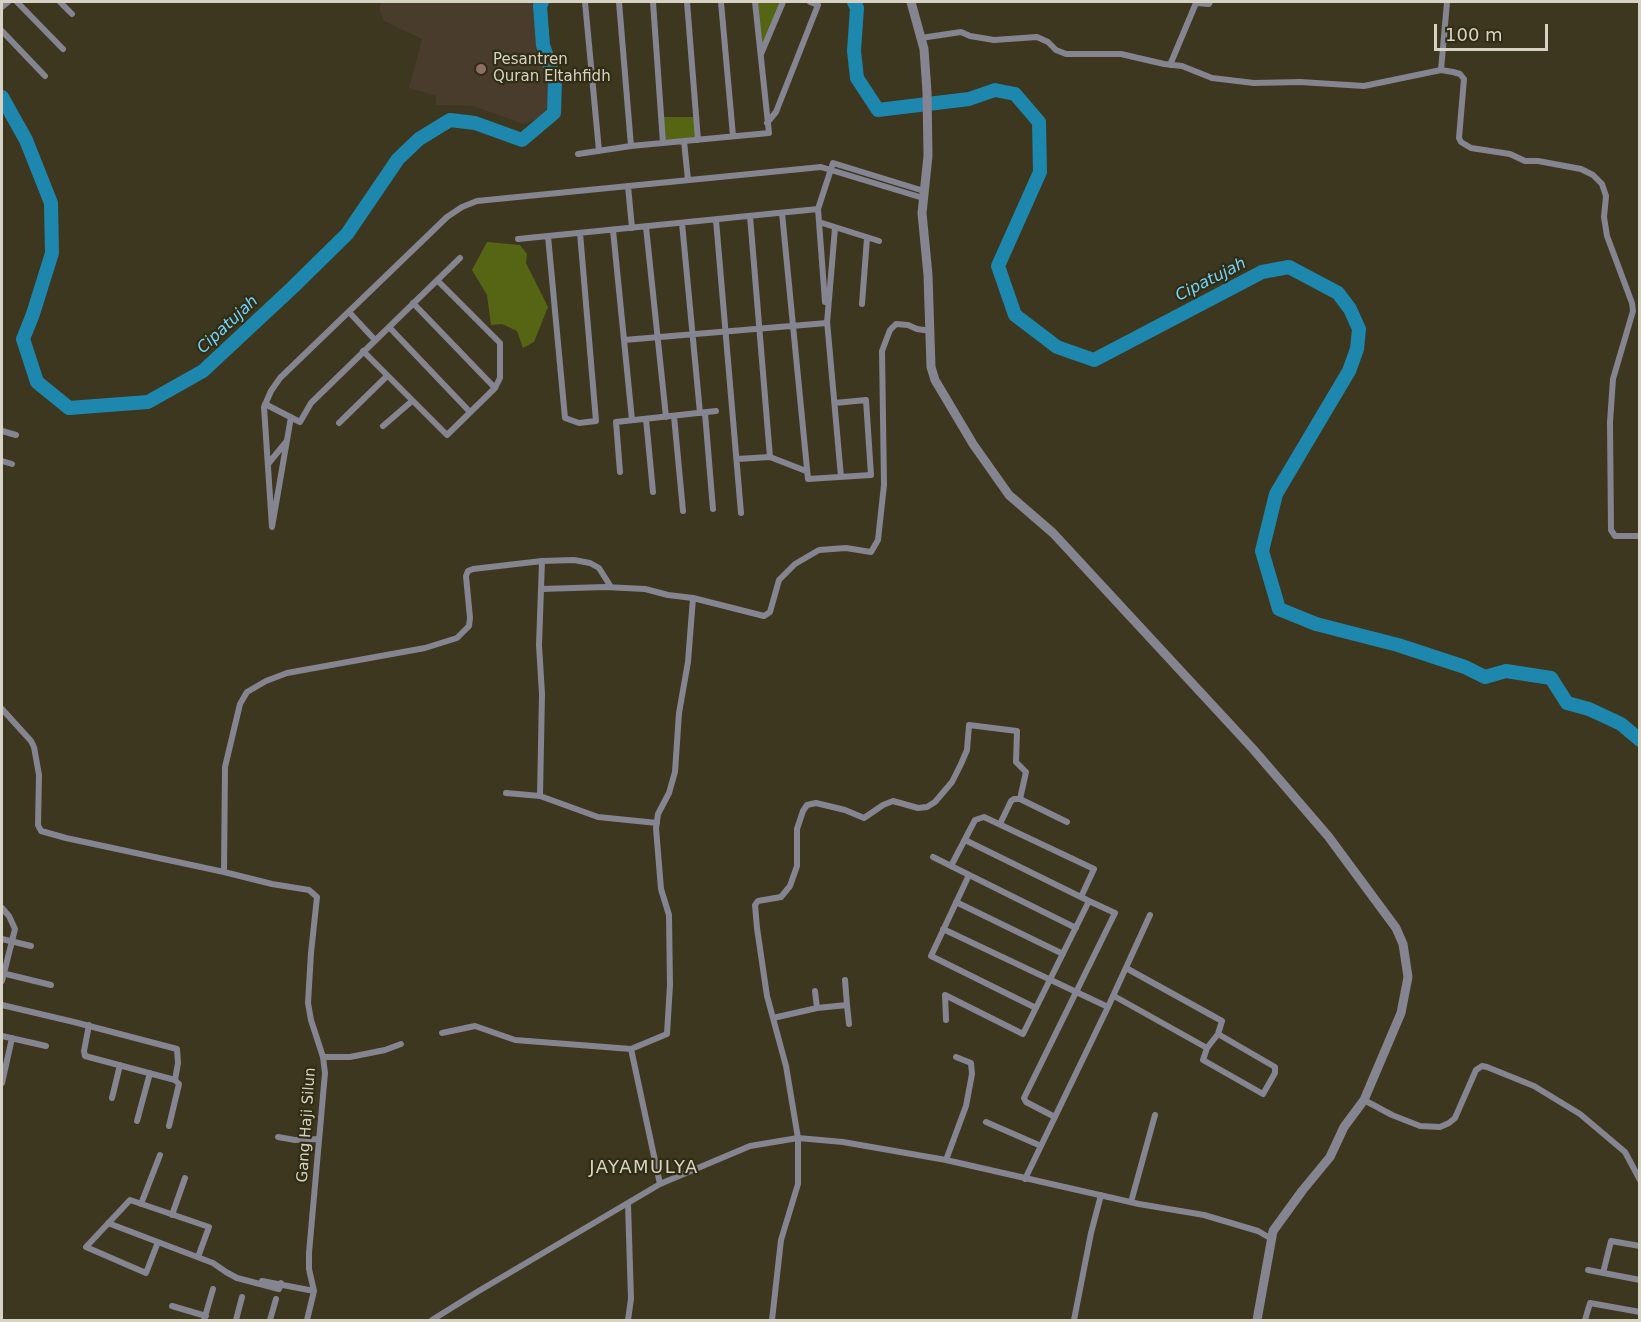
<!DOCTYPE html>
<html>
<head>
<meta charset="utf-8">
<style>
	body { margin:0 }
	#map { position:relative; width:1641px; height:1322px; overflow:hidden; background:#3c371e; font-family:"DejaVu Sans",sans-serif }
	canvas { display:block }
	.frame { position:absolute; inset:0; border:3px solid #d6d3c5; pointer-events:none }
	.scale { position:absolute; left:1434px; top:24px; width:114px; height:27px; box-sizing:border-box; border:3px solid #d6d3c5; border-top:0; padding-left:8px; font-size:18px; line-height:21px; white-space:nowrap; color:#d6d3c5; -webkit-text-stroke:4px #312d14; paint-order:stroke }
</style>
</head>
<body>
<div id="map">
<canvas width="1641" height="1322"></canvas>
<div class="frame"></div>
<div class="scale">100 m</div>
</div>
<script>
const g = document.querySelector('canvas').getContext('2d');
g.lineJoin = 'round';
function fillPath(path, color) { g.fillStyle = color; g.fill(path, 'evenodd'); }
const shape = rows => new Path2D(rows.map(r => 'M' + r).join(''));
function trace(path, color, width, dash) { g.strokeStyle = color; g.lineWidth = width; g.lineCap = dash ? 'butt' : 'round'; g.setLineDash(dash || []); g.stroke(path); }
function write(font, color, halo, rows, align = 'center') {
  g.font = font + ' "DejaVu Sans",sans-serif'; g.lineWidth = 4.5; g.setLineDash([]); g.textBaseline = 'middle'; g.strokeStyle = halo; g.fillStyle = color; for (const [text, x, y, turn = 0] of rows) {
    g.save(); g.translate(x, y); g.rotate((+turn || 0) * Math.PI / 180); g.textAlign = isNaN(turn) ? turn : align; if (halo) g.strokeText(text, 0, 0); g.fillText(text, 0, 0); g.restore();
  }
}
const education = shape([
	[382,2,535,2,539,51,556,87,554,99,544,116,523,124,474,106,436,105,436,96,409,88,422,39,384,21,379,8]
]);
const green = shape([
	[757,2,781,2,761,49],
	[663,117,694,117,696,138,665,140],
	[487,242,520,245,527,254,526,263,548,307,534,342,523,348,517,331,502,324,491,325,487,295,472,270]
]);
const river = shape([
	[854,2,857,8,854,51,857,78,878,110,969,99,995,90,1015,94,1039,122,1040,172,998,266,1015,315,1057,347,1094,360,1262,272,1289,267,1338,293,1350,309,1359,329,1357,349,1349,371,1276,494,1262,551,1279,609,1316,624,1398,645,1465,667,1485,677,1506,671,1551,678,1567,703,1589,709,1621,724,1640,740],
	[2,97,26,140,51,203,52,253,33,314,23,339,37,382,69,408,148,402,203,371,292,288,347,234,398,159,419,139,450,120,475,123,522,140,554,113,555,81,543,45,540,6,542,2]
]);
const minor = shape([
	[17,2,63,49],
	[60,2,72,14],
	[585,2,599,151],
	[619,2,631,146],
	[653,2,663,143],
	[687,2,698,140],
	[721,2,733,136],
	[1447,2,1441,70,1453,72,1460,74,1464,79,1459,138,1461,142,1471,148,1510,154,1525,161,1538,161,1581,169,1593,175,1602,184,1606,196,1604,217,1607,236,1632,303,1633,311,1613,379,1610,422,1611,530,1615,536,1640,536],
	[2,7,8,2],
	[2,31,45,76],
	[921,38,961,32,970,36,994,40,1037,37,1048,42,1056,50,1066,54,1121,54,1164,64,1182,66,1212,78,1254,83,1300,82,1364,86,1441,70],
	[761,54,783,2],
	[1170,65,1196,3,1209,4,1210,2],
	[767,123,776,112,818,5,810,2],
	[684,141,688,180],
	[578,154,631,146,769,133,755,2],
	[628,186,632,228],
	[782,213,808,479,871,475,866,400,835,403],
	[750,216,770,457],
	[716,220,741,513],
	[819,222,825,302],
	[682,223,700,413],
	[646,227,666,417],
	[613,230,632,420],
	[548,236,565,418,579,423,596,421,580,233],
	[518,239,818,209],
	[879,241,819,222,818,209,833,163,924,191],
	[413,303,495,388],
	[862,304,867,238],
	[349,312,375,340],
	[827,321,841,477],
	[389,327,470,412],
	[624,340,827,323,835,228],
	[363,351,447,435,495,388,500,378,500,343,437,280],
	[265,404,300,422,311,403,460,258],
	[705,413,713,509],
	[674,416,683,511],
	[291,417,272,527,264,407,271,391,280,378,447,217,462,207,477,201,821,167,923,198],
	[646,419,653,492],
	[339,423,387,376],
	[383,426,412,401],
	[2,431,16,435],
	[737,459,770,457,806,471],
	[2,461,12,464],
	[268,464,286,442],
	[620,472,616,422,716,411],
	[541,589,605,587,645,589,668,595,693,598,764,616,770,612,779,580,795,564,819,550,846,548,871,552,878,540,884,485,882,351,890,330,896,324,908,325,917,329,931,331],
	[2,709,31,741,34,747,39,775,38,825,41,831,66,838,224,872,272,884,309,890,317,897,311,953,308,1003,311,1020,323,1057,325,1073,309,1253,309,1269,314,1291,307,1320],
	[506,793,540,796,598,817,657,823],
	[540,796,542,694,539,645,542,561],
	[1000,824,1011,801,1014,799,1020,799,1067,822],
	[933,857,1076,928],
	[951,866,975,820,984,817,1094,869,1081,897],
	[224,872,225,767,240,704,247,692,266,681,287,673,425,648,457,638,469,626,470,618,466,576,468,571,473,569,542,561,574,560,590,563,599,568,611,587],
	[969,875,931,956,1036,1008],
	[956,902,1063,954],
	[2,908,9,916,15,929,2,981],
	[943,929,1108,1007],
	[2,939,31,946],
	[1126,968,1222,1021,1218,1034,1275,1067,1275,1073,1263,1094,1203,1060,1207,1048,1218,1034],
	[2,973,51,985],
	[815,991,817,1008],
	[1114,996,1207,1048],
	[2,1005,74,1022,177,1049,178,1063,175,1080,179,1084,169,1126],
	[847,1005,849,1024],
	[773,1018,817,1008,847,1005,845,980],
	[946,1020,945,995,1023,1034,1089,901,965,840],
	[89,1025,84,1051,85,1056,175,1080],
	[442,1033,475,1026,515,1040,631,1049,667,1034,670,985,669,915,661,889,656,828,658,814,669,793,675,772,679,713,688,662,693,598],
	[2,1036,46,1046],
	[631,1049,660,1184],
	[323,1057,350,1057,385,1050,401,1044],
	[2,1083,12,1038],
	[112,1098,120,1065],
	[1364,1100,1392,1115,1420,1126,1440,1127,1449,1123,1455,1118,1476,1070,1482,1066,1487,1067,1534,1086,1580,1114,1625,1152,1640,1180],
	[1055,1117,1026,1102,1024,1098,1115,913,1089,901],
	[137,1121,150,1073],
	[986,1122,1041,1146],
	[278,1137,295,1140,319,1139],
	[946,1160,966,1106,972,1074,971,1063,956,1057],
	[1025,1179,1108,1007,1150,915],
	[1131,1202,1155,1115],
	[141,1204,160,1155],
	[628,1204,631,1299,628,1320],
	[172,1215,185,1178],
	[108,1223,213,1263,226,1272,237,1278,279,1289,281,1283],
	[158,1242,146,1273,86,1247,130,1200,209,1227,198,1257],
	[1588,1270,1640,1280],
	[1603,1273,1611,1241,1640,1246],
	[262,1281,314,1291],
	[172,1306,206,1316],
	[204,1320,213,1289],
	[236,1320,242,1297],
	[270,1320,276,1299],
	[432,1320,477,1292,660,1184,750,1146,798,1138,843,1142,946,1160,1139,1204,1204,1215,1258,1231,1270,1238],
	[772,1320,781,1240,798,1184,798,1138,786,1066,767,996,757,928,755,905,758,901,781,897,790,886,797,866,797,829,803,811,807,805,816,803,845,810,864,818,883,805,893,801,918,808,927,807,935,802,952,782,961,764,967,750,969,725,1017,731,1016,762,1026,772,1020,799],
	[1074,1320,1091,1233,1101,1195],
	[1585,1320,1590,1303,1640,1312]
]);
const tertiary = shape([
	[911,2,924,49,927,92,928,156,922,213,928,275,931,367,935,380,973,444,1009,495,1053,533,1253,749,1328,836,1396,928,1403,944,1408,977,1401,1013,1364,1100,1344,1127,1330,1157,1302,1191,1273,1231,1257,1320]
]);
const markers = [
	[481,69,6,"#8d6e63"]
];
const poiNames = [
	["Pesantren",493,60],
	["Quran Eltahfidh",493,77]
];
const streetNames = [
	["Gang Haji Silun",307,1125,-86]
];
const waterNames = [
	["Cipatujah",1211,280,-27],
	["Cipatujah",228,325,-43]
];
const quarterNames = [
	["JAYAMULYA",644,1168]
];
fillPath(education, '#493c2d');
fillPath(green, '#556514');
trace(river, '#1e87ad', 14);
trace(minor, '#858491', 6);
trace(tertiary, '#858491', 9);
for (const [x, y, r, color] of markers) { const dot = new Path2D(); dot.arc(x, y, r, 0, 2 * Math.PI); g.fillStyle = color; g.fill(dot); trace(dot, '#312d14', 2); }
write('15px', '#d6d3c5', '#312d14', poiNames, 'left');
write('15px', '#d6d3c5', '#312d14', streetNames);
write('italic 16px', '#73d4fd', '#312d14', waterNames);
g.letterSpacing = '1.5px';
write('18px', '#d6d3c5', '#312d14', quarterNames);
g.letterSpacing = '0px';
</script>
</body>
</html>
